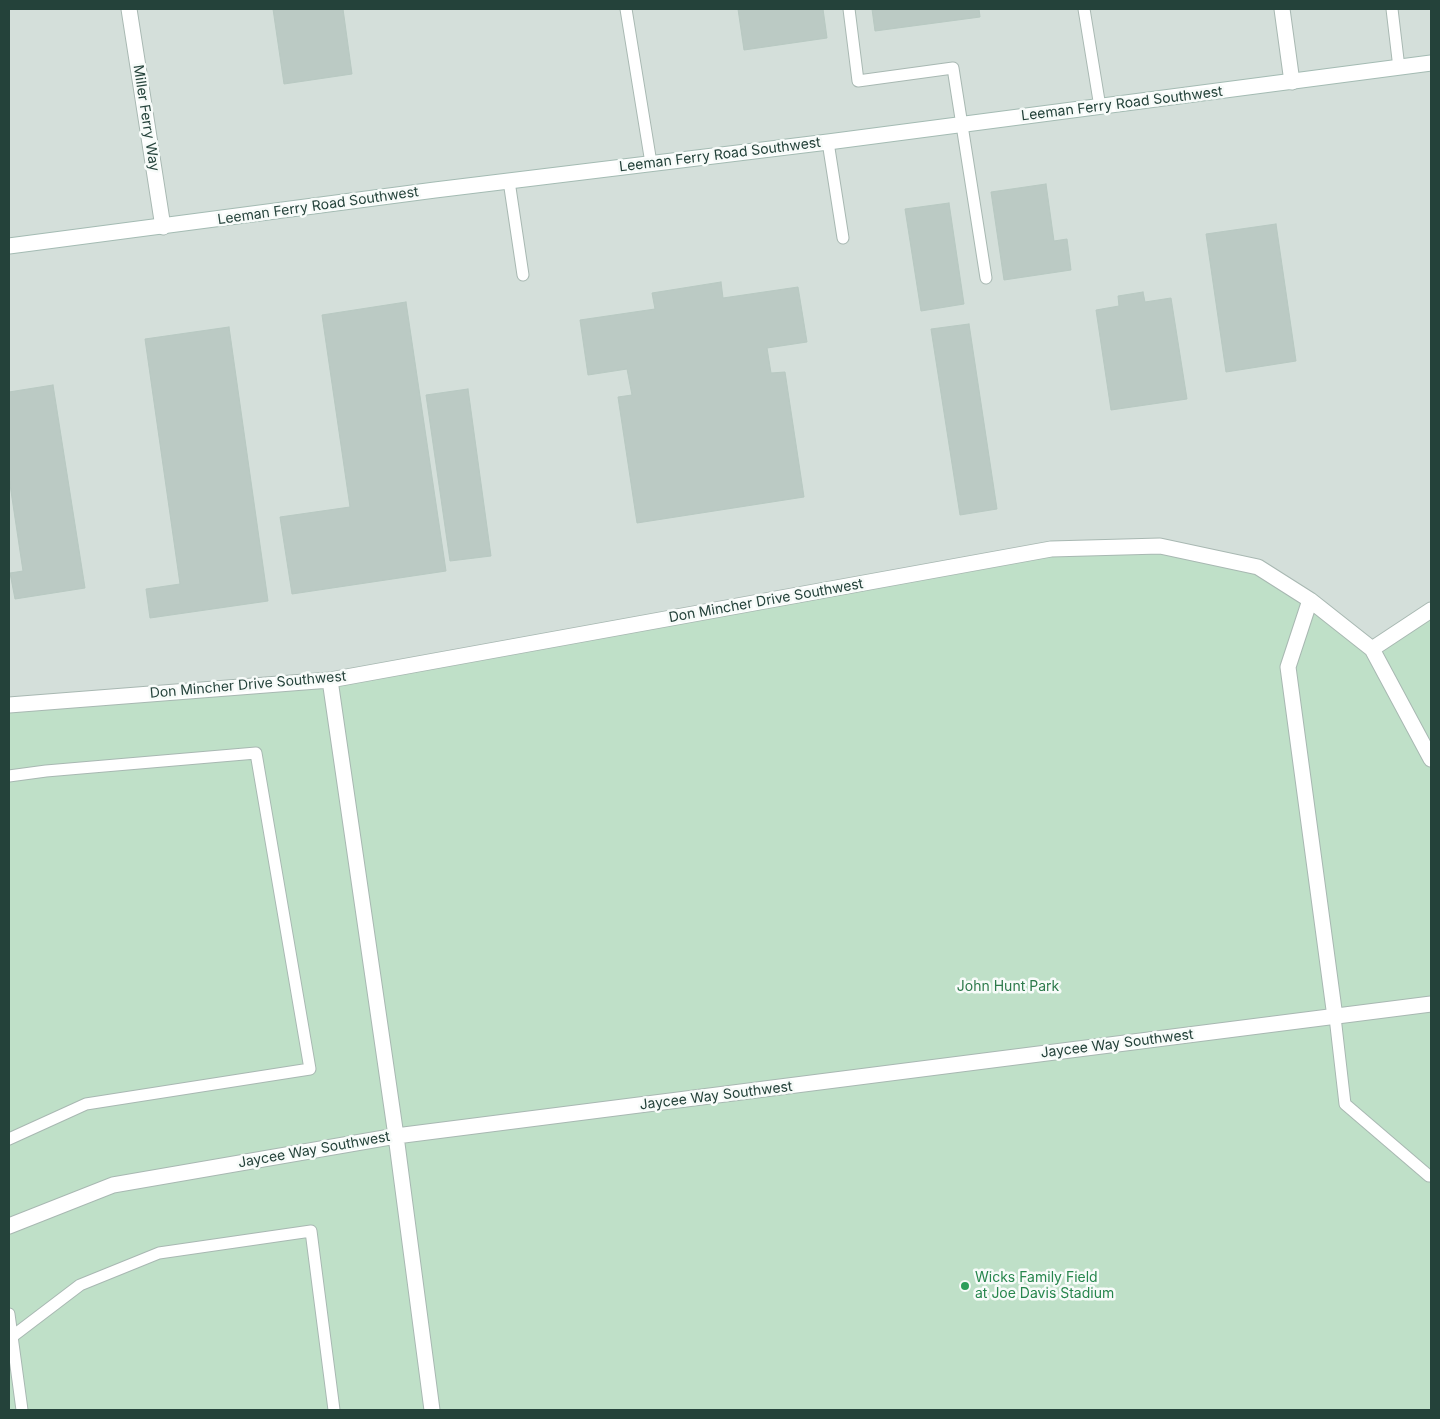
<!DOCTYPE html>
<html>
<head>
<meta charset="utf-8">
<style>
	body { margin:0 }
	#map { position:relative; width:1440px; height:1419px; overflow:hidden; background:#e6efeb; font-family:Inter,sans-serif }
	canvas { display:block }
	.frame { position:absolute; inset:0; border:10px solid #24423a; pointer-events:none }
</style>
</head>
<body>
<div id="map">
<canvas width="1440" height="1419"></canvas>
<div class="frame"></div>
</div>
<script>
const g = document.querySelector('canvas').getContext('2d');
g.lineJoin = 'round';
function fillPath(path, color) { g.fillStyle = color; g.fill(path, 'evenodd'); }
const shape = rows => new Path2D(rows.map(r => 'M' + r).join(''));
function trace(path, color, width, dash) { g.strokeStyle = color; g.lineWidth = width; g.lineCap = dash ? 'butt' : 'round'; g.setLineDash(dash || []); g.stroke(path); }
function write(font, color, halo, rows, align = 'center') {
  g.font = font + ' Inter,sans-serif'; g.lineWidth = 5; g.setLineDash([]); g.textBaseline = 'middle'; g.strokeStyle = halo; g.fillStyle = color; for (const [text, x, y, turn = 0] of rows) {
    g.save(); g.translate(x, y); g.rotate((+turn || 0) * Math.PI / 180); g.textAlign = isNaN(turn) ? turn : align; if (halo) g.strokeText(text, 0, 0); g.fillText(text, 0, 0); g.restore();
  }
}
const built = shape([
	[9,9,1431,9,1431,610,1372,649,330,680,9,705]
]);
const green = shape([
	[1160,546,1258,567,1372,649,1431,610,1431,1410,9,1410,9,705,330,680,1051,549]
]);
const building = shape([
	[273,9,343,9,352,74,284,84,273,9],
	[738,9,823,9,827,38,744,50,738,9],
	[872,9,979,9,980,17,875,31,872,9],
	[1046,184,1054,241,1067,239,1071,270,1004,280,991,192,1046,184],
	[949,203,964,304,921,311,905,209,949,203],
	[1276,224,1296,361,1226,372,1206,234,1276,224],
	[721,282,723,298,798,287,807,342,767,348,771,373,785,372,804,497,637,523,618,397,632,395,627,369,588,375,580,320,655,309,652,293,721,282],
	[1143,292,1145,302,1171,298,1187,399,1111,410,1096,310,1119,306,1118,296,1143,292],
	[406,302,446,571,292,594,280,517,350,507,322,315,406,302],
	[969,324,997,509,960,515,931,329,969,324],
	[229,327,268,601,150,618,146,589,180,584,145,339,229,327],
	[53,385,85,588,15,599,10,573,23,571,9,478,9,392,53,385],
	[468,389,491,556,450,561,426,395,468,389]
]);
const lane = shape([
	[626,9,651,163],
	[849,9,858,81,953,68,986,278],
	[1084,9,1100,107],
	[1392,9,1399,68],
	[828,142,843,238],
	[509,181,523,275],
	[9,776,46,771,256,753,310,1069,86,1104,9,1139],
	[1335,1017,1345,1104,1429,1176,1431,1176],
	[9,1314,22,1410],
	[9,1339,80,1285,159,1253,311,1231,334,1410]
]);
const street = shape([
	[129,9,163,227],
	[1282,9,1292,82],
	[1310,600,1288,667,1335,1017],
	[1372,649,1431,610],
	[330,680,396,1136,432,1410],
	[9,705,330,680,1051,549,1160,546,1258,567,1310,600,1372,649,1431,759],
	[9,1226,113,1185,396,1136,1431,1004]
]);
const secondary = shape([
	[9,246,435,190,828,142,1431,63]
]);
const markers = [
	[965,1286,5,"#2e9e5b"]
];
const streetNames = [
	["Leeman Ferry Road Southwest",1122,104,-7],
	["Miller Ferry Way",146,118,81],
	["Leeman Ferry Road Southwest",720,155,-7],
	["Leeman Ferry Road Southwest",318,206,-8],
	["Don Mincher Drive Southwest",766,601,-10],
	["Don Mincher Drive Southwest",248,685,-5],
	["Jaycee Way Southwest",1117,1044,-7],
	["Jaycee Way Southwest",716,1096,-7],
	["Jaycee Way Southwest",314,1150,-10]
];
const parkNames = [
	["John Hunt Park",1008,987]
];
const leisureNames = [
	["Wicks Family Field",975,1278],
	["at Joe Davis Stadium",975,1294]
];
fillPath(built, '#d4dfda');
fillPath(green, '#bfe0c8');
fillPath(building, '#bbcac4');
trace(building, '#b8c9c2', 1);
trace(lane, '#a8b8b2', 13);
trace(street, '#a8b8b2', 17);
trace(secondary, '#a4bbb3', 17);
trace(lane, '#fff', 11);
trace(street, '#fff', 15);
trace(secondary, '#fff', 15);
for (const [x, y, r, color] of markers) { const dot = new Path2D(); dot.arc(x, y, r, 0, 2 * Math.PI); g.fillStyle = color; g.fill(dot); trace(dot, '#f7fbf9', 2); }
write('14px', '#24423a', '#f7fbf9', streetNames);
write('14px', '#2d7a4b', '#f7fbf9', parkNames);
write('14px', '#27864d', '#f7fbf9', leisureNames, 'left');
</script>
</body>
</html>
